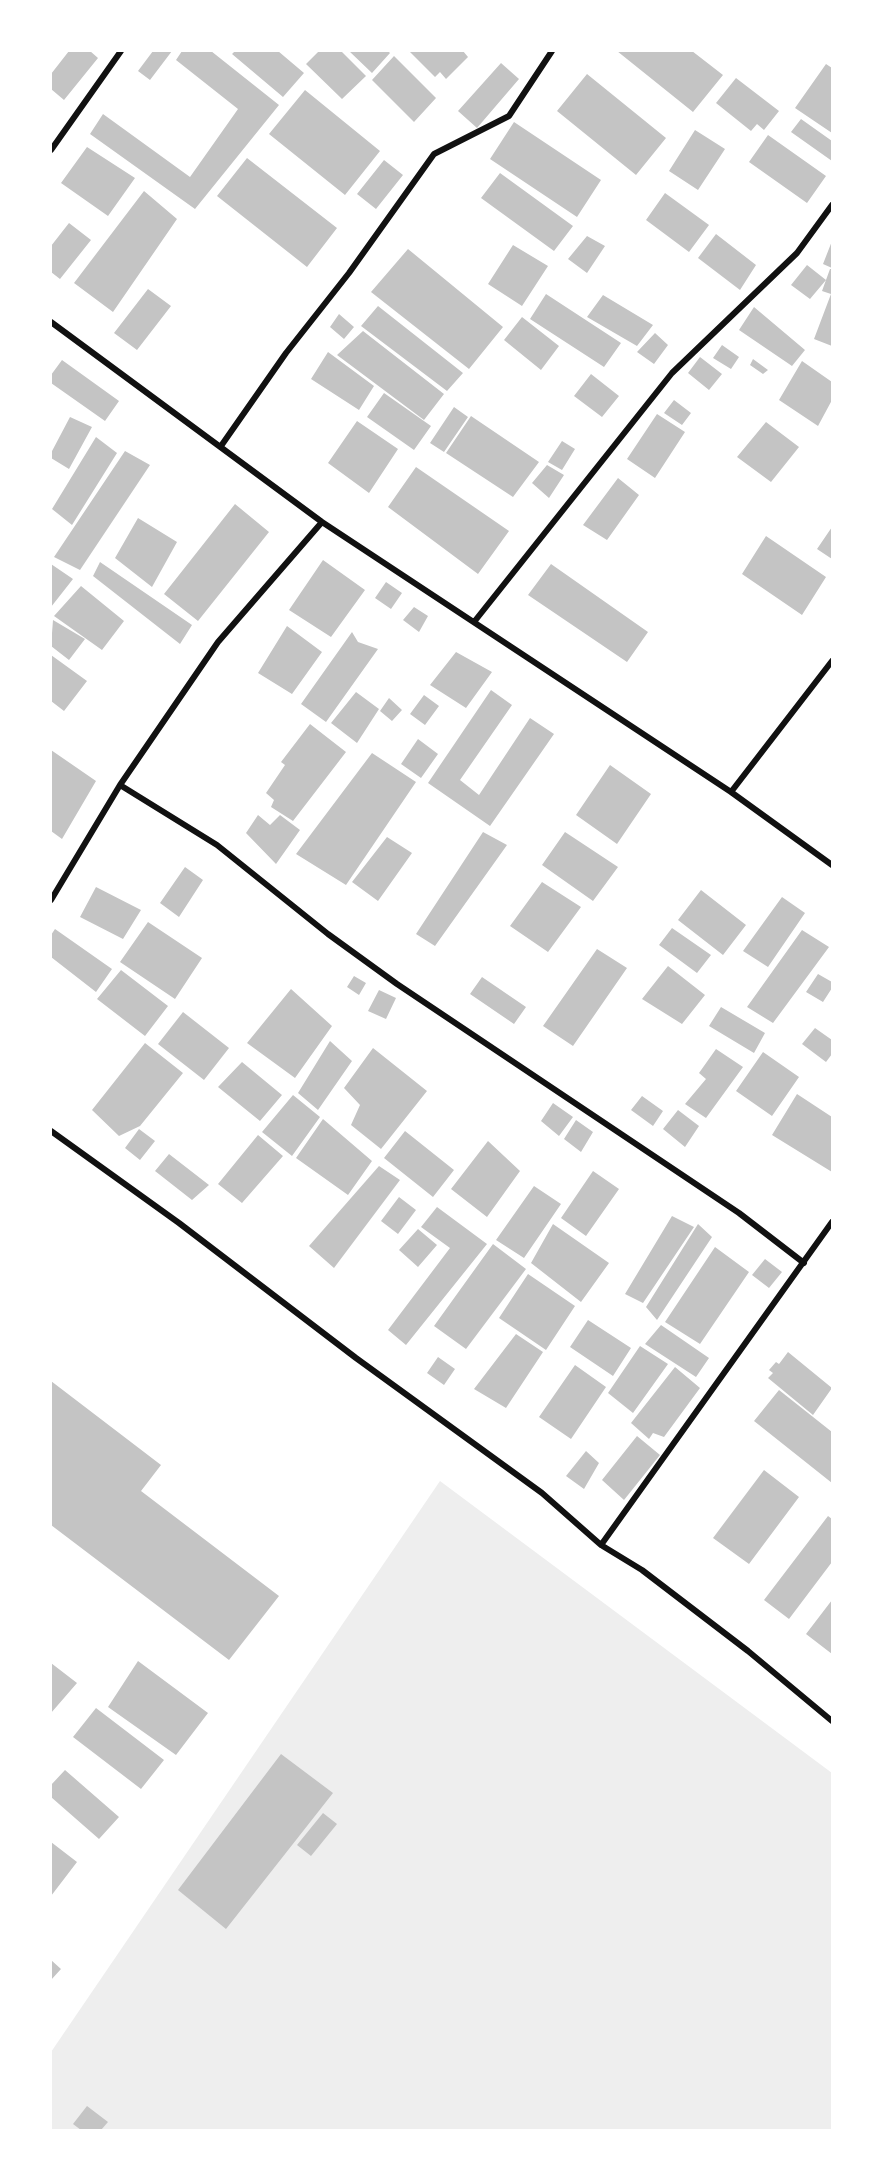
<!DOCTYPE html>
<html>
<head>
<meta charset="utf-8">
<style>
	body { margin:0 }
	#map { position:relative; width:883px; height:2181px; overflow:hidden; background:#fff; font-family:"Open Sans",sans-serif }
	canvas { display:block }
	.frame { position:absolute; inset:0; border:52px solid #fff; pointer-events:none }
</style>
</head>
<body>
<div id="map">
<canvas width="883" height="2181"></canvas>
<div class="frame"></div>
</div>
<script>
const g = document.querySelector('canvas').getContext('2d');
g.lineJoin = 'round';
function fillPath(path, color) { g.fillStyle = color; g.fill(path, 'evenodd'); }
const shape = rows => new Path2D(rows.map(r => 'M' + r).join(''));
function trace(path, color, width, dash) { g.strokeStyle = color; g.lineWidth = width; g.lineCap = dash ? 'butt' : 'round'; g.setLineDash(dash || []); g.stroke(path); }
const green = shape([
	[440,1481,832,1773,832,2130,51,2130,51,2052]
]);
const building = shape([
	[69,51,90,51,98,58,64,100,51,89,51,74],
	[153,51,172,51,150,80,138,71],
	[182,51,211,51,279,105,195,209,90,134,103,114,190,177,238,109,176,60],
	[235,51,278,51,304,73,283,97,232,54],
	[319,51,341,51,366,76,342,99,306,64],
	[349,51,388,51,390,53,372,73],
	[409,51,463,51,468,57,446,79,440,72,435,77],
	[617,51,692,51,723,75,693,112],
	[394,56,436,98,414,122,372,80],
	[501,63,519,79,477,128,458,111],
	[826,64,832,68,832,133,795,108],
	[587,74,666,138,636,175,557,111],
	[736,78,779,111,764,130,757,124,751,131,716,103],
	[305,90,380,151,345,195,269,134],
	[801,119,832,141,832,161,791,132],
	[514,122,601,180,577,217,490,159],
	[695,130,725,149,698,190,669,171],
	[768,135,826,176,807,203,749,162],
	[87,147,135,178,108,216,61,183],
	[247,158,337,228,307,267,217,196],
	[384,160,403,175,376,209,357,194],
	[500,173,573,226,554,251,481,198],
	[144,191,177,219,113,312,74,283],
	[665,193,709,225,689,252,646,220],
	[69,223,91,240,60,279,51,272,51,246],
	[716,234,756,265,740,290,698,258],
	[587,236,605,246,587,273,568,259],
	[832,241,832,268,823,264],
	[513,245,548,266,522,306,488,284],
	[408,249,503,327,469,369,371,292],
	[807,265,826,280,810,299,791,285],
	[830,269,832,269,832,346,814,339,831,294,822,291],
	[148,289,171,306,137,350,114,333],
	[546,294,621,343,604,367,530,319],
	[603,295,653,325,637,346,587,317],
	[378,306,463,373,447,391,361,326],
	[754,307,805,350,792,366,739,330],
	[339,314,354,327,344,339,330,327],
	[522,317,559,346,541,370,504,340],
	[363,331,444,394,424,420,337,355],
	[655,333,668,345,654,364,637,352],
	[722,345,739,357,731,369,713,358],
	[328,352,374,386,359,410,311,379],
	[700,357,722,374,709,390,688,373],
	[753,359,768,370,763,374,750,365],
	[62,360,119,401,105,421,51,383,51,375],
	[802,361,832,382,832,400,818,426,779,400],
	[591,374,619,396,602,417,574,396],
	[384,393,431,426,414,450,367,417],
	[674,400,691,413,682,425,664,413],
	[454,407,468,417,444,452,430,443],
	[657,414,685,432,655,478,627,459],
	[471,416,539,462,513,497,446,453],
	[70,417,92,427,69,469,51,458,51,453],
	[357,421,398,449,369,493,328,463],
	[766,422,799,447,771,482,737,457],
	[96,437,117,453,72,525,52,509],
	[562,441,575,449,562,470,548,462],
	[125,451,150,465,80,570,54,557],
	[547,465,564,475,549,498,532,483],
	[416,467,509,531,478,574,388,507],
	[618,478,639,495,607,540,583,525],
	[235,504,269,532,198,621,164,594],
	[138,518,177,542,152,587,115,558],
	[832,527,832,559,817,549],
	[766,536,826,577,802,615,742,574],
	[323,560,365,590,331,637,289,610],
	[100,562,192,625,180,644,93,576],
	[51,564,73,579,51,607],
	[551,564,648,632,627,662,528,595],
	[386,582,402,593,391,609,375,598],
	[81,586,124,621,102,650,54,616],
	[414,607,428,616,419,632,403,620],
	[53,620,85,639,69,660,51,646],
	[287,626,322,652,292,694,258,673],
	[352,632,358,642,378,649,326,722,301,704],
	[456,652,492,672,466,708,430,685],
	[51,655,87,681,64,711,51,701],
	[491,690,512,705,460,780,479,795,530,718,554,734,490,826,428,783],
	[356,692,379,709,357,743,331,723],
	[424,695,439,706,425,725,410,714],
	[389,698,402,710,392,721,380,711],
	[310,724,346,752,293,821,271,807,274,800,266,793,285,765,281,762],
	[418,739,438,754,421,778,401,764],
	[51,750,96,781,62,839,51,831],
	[372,753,416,782,346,885,296,854],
	[610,765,651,794,617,844,576,815],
	[258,815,270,825,280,815,300,830,276,864,246,833],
	[483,832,507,845,435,946,416,934],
	[565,832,618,867,593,901,542,865],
	[387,837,412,853,378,901,352,882],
	[185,867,203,880,179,917,160,903],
	[542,882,581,907,548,952,510,926],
	[96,887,141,910,123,939,80,917],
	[701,890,746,925,723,955,678,920],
	[782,897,805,913,768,967,743,951],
	[148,922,202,958,175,999,120,962],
	[672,928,711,955,697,973,659,945],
	[55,929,112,969,96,992,51,957,51,935],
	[802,930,829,947,773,1023,747,1007],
	[597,949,627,968,573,1046,543,1026],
	[668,966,705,995,682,1024,642,999],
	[121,970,168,1006,145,1036,97,999],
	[818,974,832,982,832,988,823,1002,806,992],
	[354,976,366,983,359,995,347,987],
	[482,977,526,1007,514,1024,470,994],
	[291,989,332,1026,295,1078,247,1043],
	[379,990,396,998,386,1019,368,1011],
	[721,1007,765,1033,754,1053,709,1026],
	[183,1012,229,1048,204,1080,158,1044],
	[815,1028,832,1040,832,1054,826,1062,802,1044],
	[330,1041,352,1061,318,1110,298,1093],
	[145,1043,183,1073,140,1126,119,1136,92,1110],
	[373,1048,427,1091,381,1149,351,1125,360,1105,344,1088],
	[716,1049,743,1067,706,1118,685,1104,706,1079,699,1073],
	[763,1052,799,1077,772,1116,736,1091],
	[242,1062,282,1095,260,1121,218,1087],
	[797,1094,832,1117,832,1172,772,1135],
	[293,1095,320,1117,292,1156,262,1132],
	[642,1096,663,1111,653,1126,631,1110],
	[553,1103,573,1117,559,1136,541,1121],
	[678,1110,699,1126,685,1147,663,1129],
	[323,1119,372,1161,348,1195,296,1158],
	[576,1120,593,1132,581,1152,564,1139],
	[139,1129,155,1141,140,1160,125,1148],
	[405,1131,454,1170,433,1197,384,1158],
	[258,1135,283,1156,242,1203,218,1184],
	[488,1141,520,1171,487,1217,451,1189],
	[169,1154,209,1185,192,1200,155,1171],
	[379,1166,400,1180,334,1268,309,1246],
	[593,1171,619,1189,586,1236,561,1218],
	[534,1186,561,1204,524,1258,496,1240],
	[399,1197,416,1210,398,1234,381,1221],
	[437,1207,487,1244,406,1345,388,1330,450,1248,421,1227],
	[672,1216,694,1227,643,1303,625,1294],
	[553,1224,609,1263,581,1302,531,1263],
	[698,1224,712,1237,657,1320,646,1307],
	[418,1229,437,1245,418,1267,399,1250],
	[493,1244,526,1269,466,1349,434,1326],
	[715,1247,749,1272,700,1344,665,1322],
	[765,1259,782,1272,769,1288,752,1275],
	[528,1274,575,1306,546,1350,499,1318],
	[588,1320,631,1348,613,1376,570,1347],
	[661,1325,709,1358,696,1377,645,1344],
	[516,1334,543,1352,506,1408,474,1389],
	[640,1346,668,1364,633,1413,608,1393],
	[788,1352,832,1388,813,1415,768,1378,773,1373,769,1370,776,1362,779,1364],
	[438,1357,455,1369,444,1385,427,1373],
	[575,1365,606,1387,571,1439,539,1417],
	[675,1367,700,1388,664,1437,653,1433,649,1439,631,1423],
	[51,1381,161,1465,141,1491,279,1596,229,1660,51,1525],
	[779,1390,832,1432,832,1483,754,1421],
	[637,1436,660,1455,624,1500,602,1480],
	[586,1451,599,1463,584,1489,566,1476],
	[764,1470,799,1497,749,1564,713,1538],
	[828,1516,832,1519,832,1562,789,1619,764,1600],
	[832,1600,832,1654,806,1634],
	[138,1661,208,1713,176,1755,108,1707],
	[51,1663,77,1683,51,1713],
	[96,1708,164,1760,141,1789,73,1737],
	[281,1754,333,1793,226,1929,178,1890],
	[65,1770,119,1817,99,1839,51,1797,51,1785],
	[323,1813,337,1824,311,1856,297,1845],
	[51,1842,77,1862,51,1896],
	[51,1960,61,1969,51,1980],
	[87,2106,108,2122,101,2130,81,2130,73,2124]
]);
const minor = shape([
	[51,150,121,51],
	[51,322,322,522,731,792,832,865],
	[221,446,286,353,349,273,434,154,509,116,552,51],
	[474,622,672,373,797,253,832,205],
	[120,785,217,845,328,934,397,984,739,1213,804,1263],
	[731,792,832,661],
	[51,900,120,785,218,642,322,522],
	[51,1131,179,1223,356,1358,542,1493,601,1545,642,1570,748,1651,832,1721],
	[601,1545,832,1222]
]);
fillPath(green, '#eee');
fillPath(building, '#c4c4c4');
trace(minor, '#111', 6);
</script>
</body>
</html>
